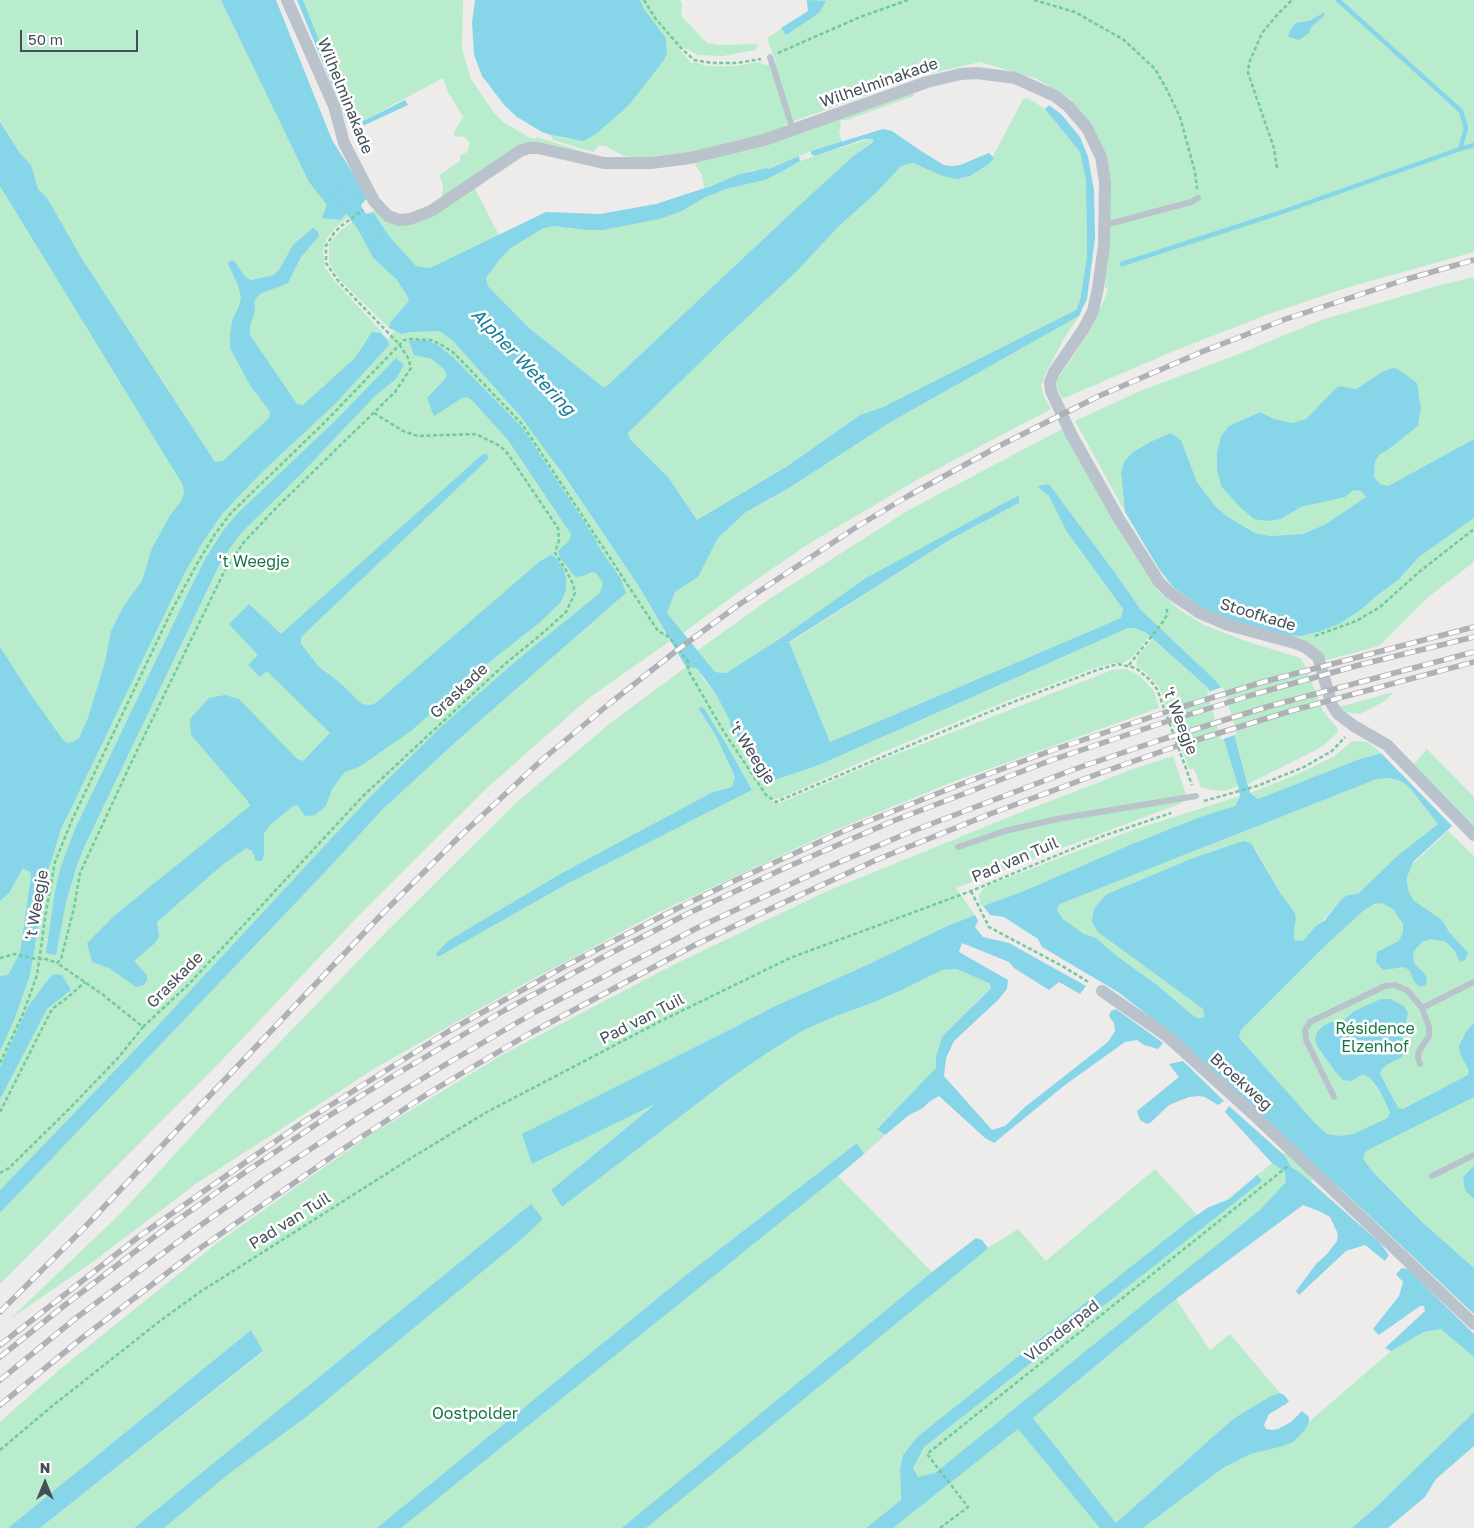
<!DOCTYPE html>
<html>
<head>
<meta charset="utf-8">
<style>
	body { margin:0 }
	#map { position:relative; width:1474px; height:1528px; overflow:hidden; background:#eeebeb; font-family:"Golos Text",sans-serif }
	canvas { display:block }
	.north { position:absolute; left:20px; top:1458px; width:50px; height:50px; -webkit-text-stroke:4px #fff; paint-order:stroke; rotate:0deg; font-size:14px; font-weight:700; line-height:20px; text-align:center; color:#444f58 }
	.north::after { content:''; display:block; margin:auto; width:18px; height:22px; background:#444f58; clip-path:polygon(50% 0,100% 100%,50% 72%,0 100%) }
	.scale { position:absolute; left:20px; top:30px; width:118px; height:22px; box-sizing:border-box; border:2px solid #444f58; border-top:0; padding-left:6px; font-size:15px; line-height:18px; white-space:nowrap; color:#444f58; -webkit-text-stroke:4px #fff; paint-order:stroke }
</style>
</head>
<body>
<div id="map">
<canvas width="1474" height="1528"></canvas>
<div class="north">N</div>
<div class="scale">50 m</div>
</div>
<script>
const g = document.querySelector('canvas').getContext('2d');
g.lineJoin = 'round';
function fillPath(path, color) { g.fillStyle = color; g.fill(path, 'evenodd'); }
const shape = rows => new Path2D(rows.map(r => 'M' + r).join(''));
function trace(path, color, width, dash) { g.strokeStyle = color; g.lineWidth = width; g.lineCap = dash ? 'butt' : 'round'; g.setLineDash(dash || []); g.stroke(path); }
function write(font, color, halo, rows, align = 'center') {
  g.font = font + ' "Golos Text",sans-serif'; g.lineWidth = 5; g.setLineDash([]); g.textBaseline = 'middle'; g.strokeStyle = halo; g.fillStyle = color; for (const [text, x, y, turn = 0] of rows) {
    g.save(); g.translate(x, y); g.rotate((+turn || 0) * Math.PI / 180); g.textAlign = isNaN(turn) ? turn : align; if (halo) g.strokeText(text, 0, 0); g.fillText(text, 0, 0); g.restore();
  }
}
const green = shape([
	[0,0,226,0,333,212,330,219,341,220,346,214,352,214,337,226,327,238,323,251,325,268,338,285,383,333,379,333,387,341,394,331,401,334,412,332,440,330,452,340,521,417,538,438,638,585,670,641,589,698,488,787,364,910,224,1058,0,1284,0,1213,328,869,382,810,458,740,626,593,621,579,597,544,598,543,522,427,454,358,438,345,429,341,514,428,618,583,510,673,369,802,150,1034,0,1190],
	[303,0,463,0,462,49,471,79,494,113,502,121,530,138,535,139,537,137,591,154,537,144,442,197,443,185,439,175,460,161,460,156,467,152,470,144,465,137,455,136,453,134,463,117,448,92,443,78,361,122,351,119],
	[640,0,680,0,682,4,681,16,707,43,719,45,758,44,755,50,723,56,697,55,687,49,679,49,692,64,694,62,707,66,736,66,759,62,765,65,776,63,767,38,808,11,807,0,1474,0,1474,252,1346,288,1266,315,1174,351,1062,399,1057,387,1057,380,1087,336,1106,296,1108,287,1105,288,1107,238,1107,188,1072,100,1037,79,980,62,924,75,794,121,784,126,783,130,712,150,631,159,630,156,624,156,605,146,598,146,593,152,553,140,551,135,569,139,667,53,666,38,644,9],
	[912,91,914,96,847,120,840,120,841,126,839,132,842,142,811,151,769,169,753,170,704,188,702,175,693,161],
	[1028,98,1045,109,1080,152,1086,181,1087,256,1080,301,1076,310,883,407,860,415,789,465,697,520,668,477,630,439,628,433,725,338,797,271,839,226,877,192,900,167,907,164,912,163,958,179,970,176,989,164,1023,99],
	[871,138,873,139,873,141,853,156,790,214,607,386,603,387,528,327,488,286,486,278,500,259,511,248,542,229,553,226,568,227,682,211,704,198,726,189,765,180,783,171,800,161],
	[474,187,499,235,430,268,416,266,389,236,374,213,364,214,375,210,389,222],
	[355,220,355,224,373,258,397,280,409,299,407,303,390,323,389,328,340,280,329,263,329,244,341,230],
	[1474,277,1474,439,1388,486,1380,484,1374,477,1375,462,1379,455,1389,449,1418,426,1421,408,1417,383,1398,369,1384,371,1356,389,1340,386,1336,388,1306,419,1294,424,1274,419,1260,412,1229,426,1217,453,1217,470,1221,486,1281,519,1301,507,1344,497,1353,489,1361,491,1366,498,1326,524,1303,534,1270,536,1255,533,1228,517,1215,506,1197,482,1181,440,1171,433,1152,441,1133,452,1121,473,1125,512,1075,421,1140,391,1239,354,1321,320,1437,286],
	[1079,316,1063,340,1046,373,1041,387,1044,396,1051,409,922,477,807,545,747,586,683,633,667,613,675,592,698,577,718,538,746,512,789,488,889,423],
	[1062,429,1127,544,1158,591,1180,610,1204,625,1243,640,1300,658,1305,665,1323,711,1338,729,1338,732,1322,747,1248,784,1222,689,1217,682,1141,610,1113,570,1049,484,1038,486,1049,496,1067,532,1123,609,1121,618,830,742,789,643,951,539,1019,503,1018,495,784,636,726,673,715,672,697,651,771,598,907,511],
	[1474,518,1474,562,1427,598,1379,646,1319,662,1278,635,1301,636,1318,632,1339,624,1362,609,1375,597,1398,580,1419,557],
	[1128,628,1135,628,1141,630,1149,636,1134,656,1124,663,1113,663,1095,668,1007,701,888,750,781,798,770,800,775,803,780,803,879,761,1112,670,1126,669,1140,676,1154,691,1159,708,955,781,833,831,655,914,520,986,377,1067,197,1183,90,1264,10,1319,122,1212,228,1096,388,930,516,803,609,724,686,667,697,668,699,671,704,680,717,696,730,721,730,726,761,772,819,765],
	[698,709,728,747,752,790,567,884,438,957,713,792,732,787,735,777,717,738],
	[1152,639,1208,688,1238,786,1225,791,1211,790,1201,787,1194,769,1189,769,1159,687,1145,672,1136,666,1137,658],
	[1394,692,1385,701,1360,714,1345,712,1339,707],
	[1352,741,1368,742,1381,753,1357,760,1258,799,1250,793,1298,774,1335,756],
	[1427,749,1474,797,1474,826,1414,764],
	[1173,756,1186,794,1182,803,956,888,975,915,947,926,869,964,773,1007,733,1028,523,1134,532,1164,657,1102,551,1190,562,1207,728,1080,767,1053,804,1030,836,1016,872,1003,902,990,942,970,956,969,989,983,991,988,977,1001,936,1057,936,1068,931,1074,877,1128,885,1135,864,1154,857,1143,686,1275,582,1361,593,1373,838,1176,932,1272,682,1479,985,1251,988,1248,1018,1229,1046,1261,1155,1169,1197,1215,917,1437,903,1455,900,1468,901,1500,866,1528,154,1528,531,1204,134,1528,40,1528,263,1352,251,1330,8,1528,0,1528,0,1422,59,1370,217,1243,370,1135,502,1055,673,965,825,892,1019,813,1133,769],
	[1389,778,1401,781,1410,788,1438,824,1397,856,1358,894,1347,895,1303,941,1294,940,1294,928,1296,919,1295,913,1281,894,1256,850,1243,841,1193,858,1107,894,1099,933,1203,1009,1204,1014,1203,1018,1197,1018,1190,1013,1157,985,1117,956,1096,938,1084,934,1063,919,1057,910,1060,904,1108,885,1377,779],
	[1240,796,1235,806,1200,817,1132,844,1024,891,983,906,980,904,979,895,986,886,1133,830],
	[1448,831,1474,856,1474,1268,1421,1221,1373,1172,1327,1134,1314,1122,1241,1040,1239,1036,1241,1030,1322,949],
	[1301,1140,1330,1167,1015,1413,1110,1528,884,1528,924,1496,907,1458,925,1441],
	[1176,1299,1210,1350,1230,1334,1280,1393,1233,1419,1116,1523,1033,1418],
	[1442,1329,1474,1357,1474,1412,1375,1508,1352,1528,1143,1528,1223,1468,1240,1457,1305,1430,1309,1422,1391,1351,1424,1332]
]);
const water = shape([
	[221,0,276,0,332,140,366,194,366,199,359,208,352,214,346,214,341,220,322,218,327,205,309,182],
	[297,0,303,0,351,119,361,122,405,100,408,105,356,129,348,124],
	[475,0,640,0,644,9,666,38,667,53,664,60,629,105,596,134,583,141,551,135,542,132,517,117,505,106,482,76,474,55,472,22],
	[807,0,826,1,819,13,786,35,781,28,808,11],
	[1325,12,1324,16,1312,26,1309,33,1299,40,1288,37,1290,31,1296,23,1309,21],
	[1049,105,1061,114,1080,137,1088,157,1094,190,1095,238,1087,299,1079,316,889,423,789,488,746,512,718,538,698,577,675,592,667,613,715,672,726,673,784,636,866,578,1019,495,1019,503,951,539,789,642,830,742,1121,618,1123,609,1067,532,1049,496,1037,486,1049,484,1113,570,1141,610,1217,682,1222,689,1250,793,1258,799,1357,760,1381,753,1452,826,1413,862,1407,877,1407,884,1409,893,1414,901,1442,920,1449,932,1468,953,1465,960,1460,962,1455,951,1446,942,1431,939,1422,942,1414,951,1413,957,1414,963,1425,974,1427,979,1426,985,1420,987,1415,983,1409,970,1404,967,1383,970,1376,962,1377,952,1399,941,1403,932,1403,924,1393,909,1382,903,1374,904,1363,911,1322,949,1241,1030,1239,1036,1241,1040,1314,1122,1327,1134,1340,1136,1353,1134,1366,1128,1388,1118,1390,1112,1379,1089,1370,1078,1363,1074,1351,1081,1343,1080,1338,1075,1317,1046,1315,1038,1318,1031,1323,1026,1331,1022,1342,1022,1354,1011,1381,999,1390,999,1404,1006,1408,1013,1402,1037,1405,1049,1402,1057,1386,1065,1381,1070,1380,1074,1398,1108,1403,1109,1468,1075,1469,1070,1460,1054,1459,1046,1466,1032,1474,1023,1474,1097,1370,1149,1365,1152,1363,1159,1373,1172,1421,1221,1474,1268,1474,1314,1342,1190,1154,1020,1118,992,1042,947,1038,939,1004,917,990,915,983,906,1024,891,1132,844,1200,817,1235,806,1240,796,1238,786,1208,688,1146,633,1135,628,1128,628,819,765,768,782,730,726,730,721,717,696,697,668,686,667,638,585,563,474,521,417,452,340,440,331,412,332,401,334,389,328,390,323,407,303,409,299,397,280,373,258,355,224,355,220,364,214,374,213,389,236,416,266,430,268,546,212,600,214,656,204,711,186,740,174,767,168,769,169,799,156,800,161,783,171,765,180,726,189,704,198,682,211,659,219,603,230,588,230,553,226,542,229,511,248,500,259,486,278,488,286,528,327,603,387,607,386,790,214,853,156,873,142,873,139,864,139,815,156,811,154,811,151,883,129,892,131,921,151,944,165,952,166,960,165,989,153,994,158,989,164,970,176,958,179,943,176,913,163,907,164,900,167,877,192,839,226,797,271,725,338,628,433,630,439,668,477,697,520,789,465,860,415,883,407,1076,310,1080,301,1087,256,1086,181,1080,152,1045,109],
	[1389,778,1401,781,1410,788,1438,824,1397,856,1358,894,1347,895,1341,900,1325,920,1316,926,1303,941,1294,940,1294,928,1296,919,1295,913,1281,894,1251,843,1243,841,1193,858,1107,894,1096,906,1093,913,1092,922,1099,933,1203,1009,1204,1014,1203,1018,1197,1018,1190,1013,1157,985,1117,956,1096,938,1084,934,1063,919,1057,910,1060,904,1108,885,1377,779],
	[0,122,19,152,31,165,38,189,47,198,82,259,215,462,223,461,269,418,270,412,250,385,230,348,230,335,232,321,239,306,241,298,238,285,228,264,229,261,233,260,235,262,246,278,252,280,274,275,279,270,293,245,313,228,318,232,319,236,301,257,288,283,260,294,256,298,254,303,255,310,250,327,250,335,297,404,303,405,355,358,372,332,381,333,387,339,389,345,336,403,261,473,222,514,201,545,184,574,61,829,47,874,30,975,14,1020,0,1051,0,976,8,975,20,953,31,877,30,872,23,868,9,893,0,901,0,647,31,695,63,740,67,743,73,742,79,738,88,718,105,662,111,631,123,607,142,581,152,548,171,514,182,500,184,492,183,485,0,186],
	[419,340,429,341,438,345,454,358,522,427,598,543,597,544,621,579,626,593,458,740,382,810,328,869,0,1213,0,1190,150,1034,371,796,443,725,521,657,600,593,603,583,596,573,592,572,583,576,575,577,559,556,558,551,569,541,571,534,508,440,472,400,467,397,462,398,434,416,427,398,446,378,446,373,443,368,432,359,414,355,409,341],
	[396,358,404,365,396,379,375,396,299,476,241,533,222,559,85,845,76,868,66,902,56,955,46,953,55,891,61,866,75,829,193,583,207,556,223,531,237,514,336,420],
	[1393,368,1398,369,1417,383,1421,408,1418,426,1389,449,1379,455,1375,462,1374,477,1380,484,1388,486,1474,439,1474,518,1419,557,1398,580,1375,597,1362,609,1339,624,1318,632,1301,636,1278,635,1252,628,1211,613,1194,602,1173,587,1159,569,1125,512,1121,473,1124,462,1133,452,1152,441,1171,433,1181,440,1197,482,1215,506,1228,517,1255,533,1270,536,1303,534,1326,524,1366,497,1361,491,1353,490,1345,497,1301,507,1281,519,1267,521,1254,519,1239,506,1221,486,1217,470,1217,453,1221,436,1229,426,1260,412,1274,419,1293,423,1306,419,1336,388,1340,386,1356,389,1384,371],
	[483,454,487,454,488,459,301,637,301,644,319,667,339,682,362,704,370,705,376,703,539,562,551,555,555,557,563,568,566,577,566,590,561,602,539,623,478,671,411,731,359,767,345,772,332,789,326,806,315,815,305,816,297,805,293,806,270,825,264,833,264,854,262,861,256,861,252,851,246,848,221,866,157,922,159,936,155,943,134,961,147,975,147,980,144,985,136,987,109,968,92,962,87,943,115,915,250,806,247,800,191,735,190,719,209,698,225,695,239,699,297,759,303,761,330,733,267,671,260,677,248,665,258,655,229,624,249,604,281,634],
	[703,707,728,747,752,790,567,884,438,957,436,954,448,941,562,873,713,792,732,787,735,777,717,738,698,708],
	[975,915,978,921,975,927,983,937,1009,943,1086,986,1080,994,1059,982,1049,990,1014,968,1009,962,962,943,959,952,1008,980,1007,989,998,1000,954,1041,946,1058,944,1076,992,1130,1005,1126,1025,1107,1108,1042,1115,1031,1114,1023,1109,1016,1111,1011,1116,1009,1163,1043,1158,1049,1144,1045,1137,1040,1125,1042,1065,1085,994,1143,985,1138,939,1096,929,1102,923,1108,909,1115,885,1135,877,1129,936,1068,936,1057,942,1037,991,988,989,983,956,969,942,970,902,990,872,1003,836,1016,804,1030,767,1053,728,1080,562,1207,551,1190,655,1104,532,1164,522,1134,733,1028,773,1007,869,964,947,926],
	[56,974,62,975,71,990,47,1009,0,1099,0,1067,29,1005,51,976],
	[1183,1061,1224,1101,1218,1105,1205,1097,1199,1096,1189,1097,1169,1105,1150,1123,1147,1124,1140,1120,1137,1111,1179,1077,1169,1064],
	[1229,1106,1284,1155,1291,1167,1303,1175,1379,1242,1389,1255,1385,1261,1365,1245,1346,1251,1299,1295,1296,1291,1316,1264,1327,1254,1337,1241,1338,1234,1330,1217,1319,1211,1303,1205,1176,1299,1033,1418,1116,1523,1233,1419,1271,1396,1280,1393,1284,1395,1289,1401,1286,1404,1269,1414,1264,1425,1266,1429,1272,1430,1278,1429,1291,1422,1302,1411,1309,1417,1309,1422,1305,1430,1293,1442,1283,1446,1250,1454,1223,1468,1143,1528,1100,1528,1018,1429,893,1528,866,1528,901,1500,900,1468,903,1455,917,1437,1191,1219,1209,1207,1230,1199,1257,1175,1262,1181,924,1447,913,1468,918,1477,935,1473,1260,1210,1286,1182,1285,1172,1272,1163,1225,1112],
	[857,1143,864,1154,838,1176,401,1528,377,1528,686,1275],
	[1474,1166,1474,1198,1473,1198,1465,1190,1463,1177],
	[531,1204,543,1219,524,1237,306,1417,227,1475,164,1528,134,1528],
	[976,1238,982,1240,988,1248,985,1251,646,1528,622,1528,932,1272],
	[1402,1268,1408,1269,1474,1334,1474,1357,1441,1329,1424,1332,1391,1351,1385,1348,1425,1311,1424,1306,1420,1306,1379,1335,1373,1329,1399,1296,1403,1282,1396,1274],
	[251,1330,263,1351,40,1528,8,1528],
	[1474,1412,1474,1446,1436,1479,1425,1497,1388,1528,1352,1528,1375,1508]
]);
const pier = shape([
	[1223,687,1237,734,1221,740,1207,692]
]);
const stream = shape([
	[1460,149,1474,145],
	[1122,264,1282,212,1460,149,1466,128,1461,111,1338,0]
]);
const canal = shape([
	[343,192,359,218,373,233]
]);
const path = shape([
	[644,0,655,18,681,48,694,60,712,63,737,63,761,59],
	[1034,0,1075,12,1124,40,1155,69,1166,88,1180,117,1195,172,1197,189],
	[778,53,860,17,908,0],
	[1277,168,1274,148,1248,73,1249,63,1262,33,1277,15,1292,0],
	[1315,636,1356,621,1380,607,1419,572,1474,529],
	[1129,665,1162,623,1167,615,1167,608],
	[1204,801,1257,786,1304,767,1332,751,1345,737],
	[971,891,989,927,1064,967,1090,983],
	[0,958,15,954,36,959,46,959,57,963,61,959,74,908,80,873,132,761,225,570,244,542,277,507,395,392,411,368,408,358,399,344,339,282,326,263,326,246,334,233,341,226,363,210],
	[143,1027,188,985,363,796,505,664,544,632,566,612,575,593,573,584,566,570,555,553,559,540,558,528,508,454,500,446,476,434,418,436,403,431,374,413],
	[0,1063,23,1014,37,975,46,912,55,862,72,820,172,610,198,562,215,534,231,513,326,421,404,340,412,339,431,340,440,344,454,353,522,424,658,631,669,637,688,661,688,670,724,732,766,795,776,802,1008,704,1097,670,1118,664,1136,668,1150,680,1157,689,1192,785],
	[0,1112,52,1009,67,998,85,982],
	[0,1173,9,1168,71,1107,118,1058,143,1027,102,994,57,963],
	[0,1450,51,1407,160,1321,200,1292,416,1155,487,1112,661,1021,790,958,971,891,1103,836,1171,813],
	[940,1528,968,1507,927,1454,1288,1166]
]);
const lane = shape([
	[770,57,793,130],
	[1105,225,1191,202,1198,198],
	[958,847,1005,831,1057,819,1196,796],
	[1422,1008,1474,982],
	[1334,1097,1306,1040,1305,1030,1310,1022,1385,986,1395,985,1408,991,1422,1008,1429,1027,1429,1036,1419,1051,1418,1058,1420,1064],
	[1432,1176,1474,1155]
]);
const street = shape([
	[287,0,334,106,344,143,374,201,388,216,399,220,410,219,431,211,520,151,529,148,538,148,604,163,651,163,690,158,764,140,927,82,961,74,977,73,1015,78,1055,96,1068,106,1087,128,1101,157,1105,182,1104,245,1098,288,1093,311,1083,330,1054,372,1050,382,1051,391,1071,434,1119,519,1159,582,1170,593,1200,613,1228,625,1295,643,1305,647,1318,657,1332,705,1338,714,1354,726,1387,745,1474,835],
	[1102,991,1167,1036,1253,1114,1474,1324]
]);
const rail = shape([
	[0,1312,84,1228,382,914,457,839,543,759,609,704,676,651,737,606,858,526,908,496,999,446,1099,396,1204,351,1286,319,1404,280,1474,260],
	[0,1345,141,1235,299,1125,449,1031,567,965,668,913,736,880,846,830,964,783,1053,750,1172,710,1263,682,1474,627],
	[0,1357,65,1305,162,1231,244,1173,327,1117,388,1079,505,1010,603,957,687,914,787,867,893,821,1049,761,1159,724,1255,694,1363,664,1474,637],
	[0,1380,76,1318,194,1230,274,1173,355,1120,443,1066,537,1011,699,927,821,870,910,832,1075,769,1157,741,1270,706,1474,652],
	[0,1405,82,1338,196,1251,343,1149,432,1091,527,1035,693,946,770,909,876,860,990,814,1103,772,1177,746,1294,710,1474,662]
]);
const streetNames = [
	["Wilhelminakade",879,83,-19],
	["Wilhelminakade",345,96,68],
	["Stoofkade",1258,615,17],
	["Graskade",459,691,-43],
	["'t Weegje",1180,721,69],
	["'t Weegje",752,753,57],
	["Pad van Tuil",1015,860,-23],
	["'t Weegje",37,905,-80],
	["Graskade",175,980,-45],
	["Pad van Tuil",642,1019,-27],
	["Broekweg",1241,1082,42],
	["Pad van Tuil",290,1221,-32],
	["Vlonderpad",1062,1331,-38]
];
const parkNames = [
	["'t Weegje",254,562],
	["Résidence",1375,1029],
	["Elzenhof",1375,1047],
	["Oostpolder",475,1414]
];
const waterNames = [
	["Alpher Wetering",523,362,46]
];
fillPath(green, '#b9eccc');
fillPath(water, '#87d5e8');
fillPath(pier, '#eeebeb');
trace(stream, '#87d5e8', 4.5);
trace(canal, '#87d5e8', 16);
trace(path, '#72c99e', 2.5, [4, 2.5]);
trace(lane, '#bac3cb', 6);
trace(street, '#bac3cb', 12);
trace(rail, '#aeb1b6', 5.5);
trace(rail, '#fff', 4, [11]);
write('16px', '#444f58', '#fff', streetNames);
write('16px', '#187647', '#fff', parkNames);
write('italic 18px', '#0f7c99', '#fff', waterNames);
</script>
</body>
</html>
